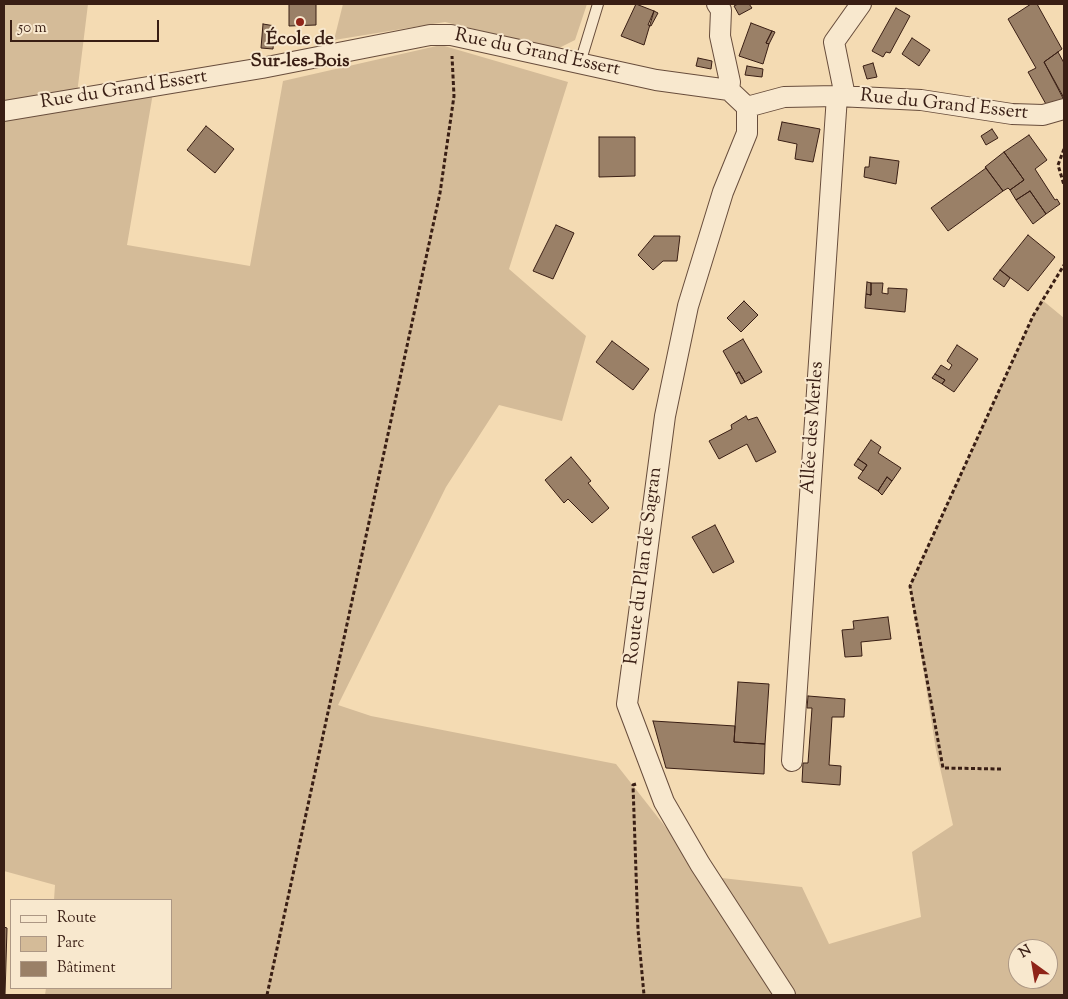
<!DOCTYPE html>
<html>
<head>
<meta charset="utf-8">
<style>
	body { margin:0 }
	#map { position:relative; width:1068px; height:999px; overflow:hidden; background:#f4dbb3; font-family:"Sorts Mill Goudy",serif }
	canvas { display:block }
	.frame { position:absolute; inset:0; border:5px solid #391e14; pointer-events:none }
	.legend { position:absolute; left:10px; top:899px; width:162px; height:90px; box-sizing:border-box; background:#f8e8ce; border:1px solid #ac9784; margin:0; padding:6px 9px; list-style:none; font-size:15px; color:#391e14 }
	.legend li { display:flex; align-items:center; gap:10px; height:25px }
	.legend b { width:25px; border:1px solid #ac9784 }
	.north { position:absolute; left:1008px; top:939px; width:50px; height:50px; box-sizing:border-box; background:#f8e8ce; border:1px solid #ac9784; border-radius:50%; rotate:328deg; font-size:14px; font-weight:700; line-height:20px; text-align:center; color:#391e14 }
	.north::after { content:''; display:block; margin:auto; width:18px; height:22px; background:#8f2418; clip-path:polygon(50% 0,100% 100%,50% 72%,0 100%) }
	.scale { position:absolute; left:10px; top:20px; width:149px; height:22px; box-sizing:border-box; border:2px solid #391e14; border-top:0; padding-left:6px; font-size:15px; line-height:18px; white-space:nowrap; color:#391e14; -webkit-text-stroke:4px #f8e8ce; paint-order:stroke }
</style>
</head>
<body>
<div id="map">
<canvas width="1068" height="999"></canvas>
<div class="frame"></div>
<ul class="legend">
<li><b style="height:6px;background:#f8e8ce"></b>Route</li>
<li><b style="height:14px;background:#d4bb98"></b>Parc</li>
<li><b style="height:14px;background:#9a8067"></b>Bâtiment</li>
</ul>
<div class="north">N</div>
<div class="scale">50 m</div>
</div>
<script>
const g = document.querySelector('canvas').getContext('2d');
g.lineJoin = 'round';
function fillPath(path, color) { g.fillStyle = color; g.fill(path, 'evenodd'); }
const shape = rows => new Path2D(rows.map(r => 'M' + r).join(''));
function trace(path, color, width, dash) { g.strokeStyle = color; g.lineWidth = width; g.lineCap = dash ? 'butt' : 'round'; g.setLineDash(dash || []); g.stroke(path); }
function write(font, color, halo, rows, align = 'center') {
  g.font = font + ' "Sorts Mill Goudy",serif'; g.lineWidth = 4; g.setLineDash([]); g.textBaseline = 'middle'; g.strokeStyle = halo; g.fillStyle = color; for (const [text, x, y, turn = 0] of rows) {
    g.save(); g.translate(x, y); g.rotate((+turn || 0) * Math.PI / 180); g.textAlign = isNaN(turn) ? turn : align; if (halo) g.strokeText(text, 0, 0); g.fillText(text, 0, 0); g.restore();
  }
}
const green = shape([
	[4,4,88,4,75,110,153,93,127,245,250,266,283,81,441,45,568,82,509,269,586,336,562,421,499,405,446,487,338,705,371,716,616,764,704,876,802,887,829,944,921,917,912,852,953,825,936,750,910,586,1041,299,1064,318,1064,995,45,995,46,988,171,988,171,900,54,900,55,885,4,871],
	[1018,949,1048,949,1048,979,1018,979],
	[343,4,587,4,575,40,557,49,445,22,334,40]
]);
const building = shape([
	[289,4,316,4,316,25,289,26,289,4],
	[636,4,654,11,644,45,621,36,636,4],
	[738,4,749,4,752,8,739,15,734,6,738,4],
	[1031,4,1037,4,1062,49,1044,62,1064,100,1047,106,1028,72,1036,68,1008,19,1031,4],
	[896,8,910,16,890,53,886,52,883,57,872,51,896,8],
	[654,11,658,13,651,26,648,25,654,11],
	[751,23,772,31,766,43,769,44,763,64,739,56,751,23],
	[263,24,275,26,273,49,261,48,263,24],
	[772,31,775,32,769,44,766,43,772,31],
	[912,38,930,50,919,66,902,54,912,38],
	[1058,52,1064,63,1064,98,1044,62,1058,52],
	[698,58,712,61,711,69,696,66,698,58],
	[873,63,877,77,867,79,863,66,873,63],
	[747,66,763,69,762,77,745,75,747,66],
	[782,122,820,129,813,162,795,159,797,144,778,140,782,122],
	[206,126,234,149,215,173,187,150,206,126],
	[992,129,998,138,986,145,981,136,992,129],
	[1029,135,1047,160,1035,169,1055,200,1057,199,1060,204,1046,214,1030,191,1016,200,1010,190,1024,180,1004,152,1029,135],
	[599,137,635,137,635,176,599,177,599,137],
	[1004,152,1024,180,1010,190,1008,188,1003,191,985,167,1004,152],
	[870,157,899,161,896,184,864,177,865,167,869,167,870,157],
	[986,168,1003,191,948,231,931,208,986,168],
	[1030,191,1046,214,1033,224,1016,200,1030,191],
	[556,225,574,233,553,279,533,271,556,225],
	[1028,235,1055,257,1028,291,1000,270,1028,235],
	[654,236,680,236,677,261,663,261,653,270,638,255,654,236],
	[1000,270,1010,278,1004,287,993,279,1000,270],
	[867,282,871,283,871,295,866,294,867,282],
	[871,283,883,283,882,293,888,294,888,288,907,289,905,312,865,308,866,294,871,295,871,283],
	[744,301,758,315,741,332,727,318,744,301],
	[743,339,762,372,745,382,739,372,736,374,723,351,743,339],
	[612,341,649,369,633,390,596,362,612,341],
	[957,345,978,359,954,392,942,384,945,380,935,374,941,365,949,370,952,365,947,361,957,345],
	[739,372,745,382,741,384,736,374,739,372],
	[935,374,945,380,942,384,932,378,935,374],
	[746,416,748,420,757,417,776,452,756,462,747,444,719,459,709,441,732,429,731,425,746,416],
	[871,440,881,447,878,453,901,468,892,481,887,477,878,491,858,478,867,465,858,459,871,440],
	[571,457,591,481,588,483,609,508,592,523,568,499,564,503,545,480,571,457],
	[858,459,867,465,863,471,854,465,858,459],
	[887,477,892,481,882,495,878,491,887,477],
	[715,525,734,562,713,573,692,537,715,525],
	[888,617,891,639,861,642,862,656,845,657,842,630,854,629,853,621,888,617],
	[738,682,769,684,765,744,734,742,738,682],
	[808,696,845,699,844,717,832,717,829,765,841,766,840,785,802,782,803,763,808,763,812,708,807,708,808,696],
	[653,721,735,726,734,742,765,744,764,774,666,768,653,721],
	[4,927,7,928,5,995,4,995,4,927]
]);
const path = shape([
	[1064,149,1058,165,1064,185],
	[1001,769,943,768,910,586,1033,316,1064,265],
	[636,784,633,785,638,930,644,995],
	[267,995,440,193,454,96,452,56]
]);
const service = shape([
	[580,63,598,4]
]);
const minor = shape([
	[717,4,721,10,720,36,730,82,729,90],
	[845,96,834,42,861,4],
	[747,107,747,133,723,192,688,306,665,416,627,704,664,802,700,864,785,995],
	[4,111,262,68,430,35,451,35,656,80,729,90,747,107,784,97,837,96,921,100,1012,114,1043,115,1064,109],
	[792,761,837,96]
]);
const markers = [
	[300,22,5,"#8f2418"]
];
const poiNames = [
	["École de",300,41],
	["Sur-les-Bois",300,63]
];
const streetNames = [
	["Rue du Grand Essert",537,54,12],
	["Rue du Grand Essert",124,91,-9],
	["Rue du Grand Essert",944,106,6],
	["Allée des Merles",814,428,-86],
	["Route du Plan de Sagran",645,566,-83]
];
fillPath(green, '#d4bb98');
fillPath(building, '#9a8067');
trace(building, '#391e14', 1);
trace(service, '#684d3c', 12);
trace(minor, '#684d3c', 22);
trace(path, '#391e14', 3, [4, 2.5]);
trace(service, '#f8e8ce', 10);
trace(minor, '#f8e8ce', 20);
for (const [x, y, r, color] of markers) { const dot = new Path2D(); dot.arc(x, y, r, 0, 2 * Math.PI); g.fillStyle = color; g.fill(dot); trace(dot, '#f8e8ce', 2); }
write('bold 19px', '#391e14', '#f8e8ce', poiNames);
write('19px', '#391e14', '#f8e8ce', streetNames);
</script>
</body>
</html>
